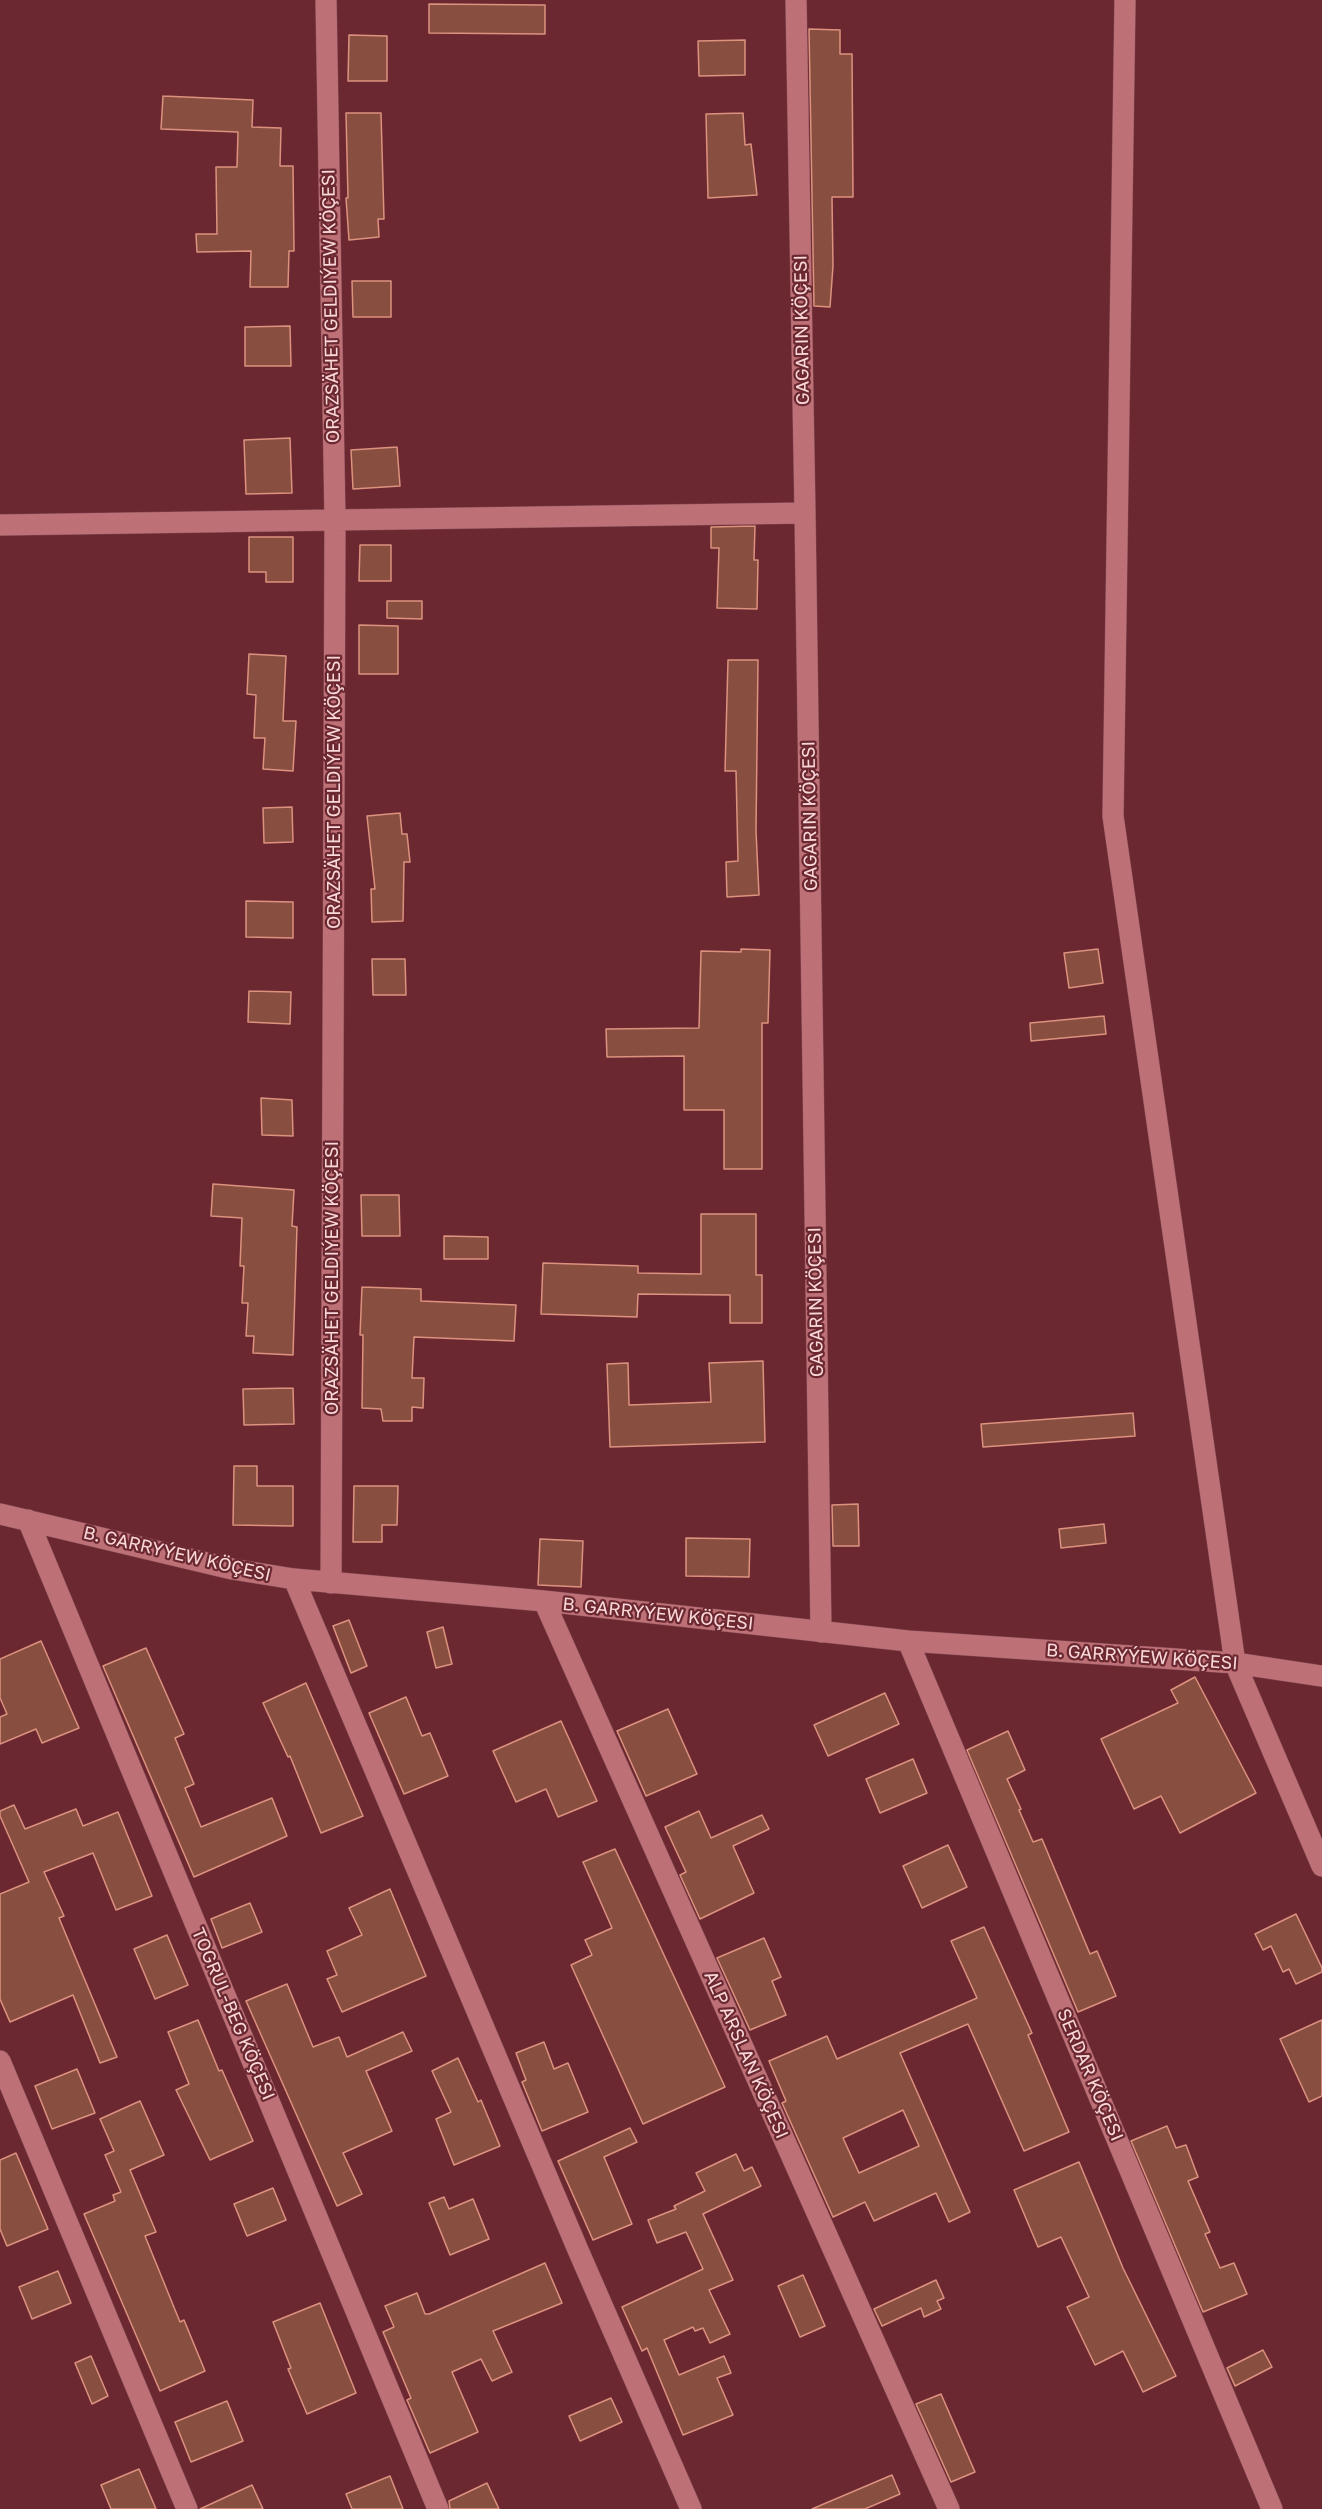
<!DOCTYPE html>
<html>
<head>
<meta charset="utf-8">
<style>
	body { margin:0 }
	canvas { display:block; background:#6b2831 }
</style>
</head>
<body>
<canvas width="1322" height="2509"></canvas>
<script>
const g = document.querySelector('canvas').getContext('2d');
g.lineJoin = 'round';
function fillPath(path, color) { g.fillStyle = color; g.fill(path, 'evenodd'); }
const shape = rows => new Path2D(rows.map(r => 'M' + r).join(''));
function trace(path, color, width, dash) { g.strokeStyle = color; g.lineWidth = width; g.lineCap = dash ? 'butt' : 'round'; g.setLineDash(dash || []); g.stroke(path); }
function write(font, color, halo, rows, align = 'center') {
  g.font = font + ' "Golos Text",sans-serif'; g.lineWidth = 4.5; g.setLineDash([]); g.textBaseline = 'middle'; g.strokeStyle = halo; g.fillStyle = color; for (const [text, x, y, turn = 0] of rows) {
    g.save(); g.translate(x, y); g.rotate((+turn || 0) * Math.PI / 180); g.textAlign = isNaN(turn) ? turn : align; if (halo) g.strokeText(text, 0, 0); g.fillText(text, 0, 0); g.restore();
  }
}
const building = shape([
	[429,4,545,5,545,34,429,33,429,4],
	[809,29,840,30,840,54,852,54,853,197,832,197,833,266,830,307,814,306,809,29],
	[349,35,387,36,387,81,348,81,349,35],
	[745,40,745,75,699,76,698,41,745,40],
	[163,96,253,100,252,127,281,128,280,166,293,166,294,251,289,251,288,287,250,287,251,251,197,252,196,234,217,234,216,167,237,167,238,132,161,129,163,96],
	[346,113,381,113,384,219,378,219,379,237,349,240,346,198,348,198,346,113],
	[743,113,745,145,751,144,757,195,708,198,706,114,743,113],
	[352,281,391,281,391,317,353,317,352,281],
	[290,326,291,366,245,366,245,327,290,326],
	[290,438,292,493,246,494,244,440,290,438],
	[397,447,400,486,353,489,351,450,397,447],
	[755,526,754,560,758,560,757,609,717,608,719,548,711,548,711,527,755,526],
	[249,537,293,537,293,582,266,582,266,572,249,572,249,537],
	[360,545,391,545,391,581,359,581,360,545],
	[387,601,422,601,422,619,387,618,387,601],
	[359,625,398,626,398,674,359,674,359,625],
	[249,654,286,656,283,721,296,721,293,771,263,769,265,738,254,738,256,695,247,694,249,654],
	[728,660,758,660,756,831,759,895,727,897,726,862,738,861,736,771,725,771,728,660],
	[292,807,293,842,264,843,263,808,292,807],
	[400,813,402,834,407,834,410,862,404,862,403,921,372,922,371,889,375,889,367,816,400,813],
	[246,901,293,902,293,938,246,937,246,901],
	[741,949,770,950,768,1023,762,1023,762,1169,724,1169,724,1110,684,1110,684,1056,607,1057,606,1029,699,1028,701,951,741,952,741,949],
	[1098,949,1103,983,1069,988,1064,953,1098,949],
	[372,959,405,959,406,995,373,995,372,959],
	[249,991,291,992,290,1024,248,1022,249,991],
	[1104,1016,1106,1034,1031,1041,1030,1023,1104,1016],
	[261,1098,292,1100,293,1136,262,1135,261,1098],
	[213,1184,294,1190,292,1226,297,1227,293,1355,253,1353,254,1336,246,1336,248,1303,242,1303,244,1266,240,1266,242,1218,211,1216,213,1184],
	[361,1195,399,1195,400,1236,362,1236,361,1195],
	[701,1214,756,1214,756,1275,762,1275,762,1323,730,1323,730,1295,638,1294,637,1317,541,1314,543,1263,638,1266,638,1273,701,1274,701,1214],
	[444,1236,488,1237,488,1259,444,1259,444,1236],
	[362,1287,421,1289,421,1301,516,1305,514,1341,414,1337,412,1378,424,1378,423,1408,412,1407,412,1421,383,1421,381,1409,362,1408,363,1335,360,1335,362,1287],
	[763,1361,765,1442,610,1447,607,1364,628,1363,629,1405,711,1402,709,1363,763,1361],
	[293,1388,294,1424,244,1425,243,1389,293,1388],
	[1133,1413,1135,1436,983,1447,981,1424,1133,1413],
	[234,1466,257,1466,257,1486,293,1486,293,1526,233,1525,234,1466],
	[354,1486,398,1486,397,1525,382,1525,382,1542,353,1542,354,1486],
	[858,1504,859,1546,833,1546,832,1505,858,1504],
	[1104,1524,1106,1543,1061,1548,1059,1529,1104,1524],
	[686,1538,750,1539,749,1577,686,1576,686,1538],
	[540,1539,583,1541,581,1587,538,1585,540,1539],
	[349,1620,367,1666,351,1673,333,1626,349,1620],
	[443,1627,452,1664,436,1668,427,1632,443,1627],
	[41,1641,79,1728,42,1743,36,1729,0,1744,0,1717,7,1714,0,1698,0,1659,41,1641],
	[146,1648,184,1734,175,1738,194,1784,185,1788,201,1827,272,1798,287,1836,194,1877,103,1666,146,1648],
	[1195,1677,1256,1793,1180,1833,1161,1796,1134,1809,1101,1739,1178,1703,1171,1690,1195,1677],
	[306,1683,363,1816,321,1833,290,1756,288,1757,263,1703,306,1683],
	[885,1693,899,1724,828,1756,814,1725,885,1693],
	[406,1697,422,1736,430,1733,448,1776,404,1794,369,1713,406,1697],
	[668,1709,697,1774,646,1796,617,1731,668,1709],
	[561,1721,597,1801,558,1817,546,1789,516,1802,493,1751,561,1721],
	[1008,1731,1025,1770,1007,1779,1021,1809,1019,1810,1033,1842,1042,1839,1090,1954,1097,1951,1116,1996,1078,2012,967,1750,1008,1731],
	[913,1759,927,1793,880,1813,866,1779,913,1759],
	[14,1805,25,1829,76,1809,83,1826,118,1812,152,1896,116,1910,93,1853,44,1872,64,1916,59,1918,117,2057,100,2063,73,1995,10,2022,0,1999,0,1894,29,1882,0,1816,0,1811,14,1805],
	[699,1811,711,1838,762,1815,769,1829,733,1846,754,1893,700,1919,680,1875,686,1872,665,1827,699,1811],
	[948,1845,967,1887,922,1908,903,1866,948,1845],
	[615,1849,725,2087,643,2124,571,1965,592,1955,585,1940,612,1928,583,1862,615,1849],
	[390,1889,426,1976,342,2012,327,1979,337,1975,327,1951,362,1935,349,1908,390,1889],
	[250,1903,262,1932,222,1948,211,1919,250,1903],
	[1296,1914,1322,1968,1322,1972,1296,1984,1289,1969,1283,1972,1271,1946,1263,1950,1255,1934,1296,1914],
	[984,1927,1032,2033,1028,2035,1069,2132,1024,2151,968,2024,900,2053,970,2212,949,2222,936,2193,874,2221,865,2202,833,2217,782,2103,786,2101,769,2061,827,2036,837,2059,977,1998,951,1941,984,1927],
	[903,2110,919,2146,859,2173,843,2138,903,2110],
	[167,1935,188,1985,155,1999,134,1949,167,1935],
	[764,1938,781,1977,772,1981,786,2015,750,2030,717,1958,764,1938],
	[287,1984,313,2047,339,2037,347,2057,403,2032,412,2051,366,2071,392,2131,343,2153,362,2194,337,2206,246,2001,287,1984],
	[198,2020,219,2071,222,2070,253,2141,210,2160,176,2090,189,2084,168,2032,198,2020],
	[1322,2020,1322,2096,1309,2102,1280,2039,1322,2020],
	[544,2042,554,2069,568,2063,588,2112,542,2131,522,2082,526,2080,516,2053,544,2042],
	[458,2058,478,2102,481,2100,500,2146,454,2165,436,2119,451,2112,432,2071,458,2058],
	[77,2069,95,2113,52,2129,35,2086,77,2069],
	[140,2101,164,2155,130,2170,156,2232,145,2236,180,2322,184,2320,205,2371,160,2391,84,2214,115,2201,113,2195,121,2192,105,2155,114,2151,100,2119,140,2101],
	[1167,2126,1176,2148,1186,2145,1198,2177,1188,2181,1210,2232,1205,2234,1220,2268,1234,2263,1247,2294,1203,2312,1131,2141,1167,2126],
	[630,2128,637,2142,604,2157,632,2224,593,2240,558,2161,630,2128],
	[16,2153,48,2229,7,2246,0,2229,0,2160,16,2153],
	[736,2154,744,2171,752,2167,761,2186,703,2214,733,2280,709,2290,730,2334,710,2343,703,2328,695,2331,693,2327,664,2340,679,2375,724,2356,731,2373,717,2378,733,2415,683,2435,647,2348,642,2351,622,2307,703,2269,686,2232,657,2243,648,2220,676,2209,674,2206,705,2191,696,2173,736,2154],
	[1079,2162,1123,2268,1176,2376,1143,2392,1123,2351,1095,2365,1067,2307,1089,2297,1061,2237,1038,2247,1014,2190,1079,2162],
	[273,2188,286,2220,247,2236,234,2204,273,2188],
	[444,2197,449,2209,473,2199,489,2239,450,2255,429,2203,444,2197],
	[545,2263,562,2303,493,2331,512,2372,492,2381,481,2359,452,2372,478,2432,430,2453,407,2400,411,2398,383,2332,394,2327,385,2306,417,2293,425,2314,429,2314,545,2263],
	[58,2271,71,2303,32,2319,19,2287,58,2271],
	[803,2275,825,2326,800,2337,778,2286,803,2275],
	[936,2280,944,2298,937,2301,941,2309,924,2317,921,2308,882,2326,874,2309,936,2280],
	[320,2303,356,2393,307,2414,288,2369,291,2368,273,2322,320,2303],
	[1263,2350,1272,2367,1235,2386,1227,2368,1263,2350],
	[91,2356,108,2396,92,2404,75,2363,91,2356],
	[941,2394,975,2472,951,2482,916,2404,941,2394],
	[611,2398,622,2422,580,2441,569,2416,611,2398],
	[227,2401,243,2441,191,2462,175,2422,227,2401],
	[139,2469,156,2509,111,2509,101,2485,139,2469],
	[892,2475,900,2494,865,2509,812,2509,892,2475],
	[390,2476,403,2509,352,2509,346,2494,390,2476],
	[487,2483,499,2509,450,2509,449,2501,487,2483],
	[252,2485,263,2509,200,2509,252,2485]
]);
const minor = shape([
	[326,0,335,520,331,1583],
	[796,0,805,513,821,1632],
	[1125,0,1113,816,1235,1663,1322,1866],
	[0,525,805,513],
	[0,1514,232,1569,294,1579,544,1601,908,1641,1235,1663,1322,1676],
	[28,1520,438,2509],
	[294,1579,578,2250,691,2509],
	[544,1601,949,2509],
	[908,1641,1272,2509],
	[0,2061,187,2509]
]);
const streetNames = [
	["ORAZSÄHET GELDIÝEW KÖÇESI",331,306,-91],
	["GAGARIN KÖÇESI",802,330,-91],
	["ORAZSÄHET GELDIÝEW KÖÇESI",334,792,-90],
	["GAGARIN KÖÇESI",810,816,-91],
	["ORAZSÄHET GELDIÝEW KÖÇESI",332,1278,-90],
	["GAGARIN KÖÇESI",816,1302,-91],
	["B. GARRYÝEW KÖÇESI",177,1554,13],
	["B. GARRYÝEW KÖÇESI",658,1614,6],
	["B. GARRYÝEW KÖÇESI",1142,1657,4],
	["TOGRUL-BEG KÖÇESI",233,2014,67],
	["ALP ARSLAN KÖÇESI",746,2055,66],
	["SERDAR KÖÇESI",1090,2075,67]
];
fillPath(building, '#884f40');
trace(building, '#dd927f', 1.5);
trace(minor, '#804852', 22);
trace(minor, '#bd7177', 21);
write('18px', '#fad8d9', '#6b2831', streetNames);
</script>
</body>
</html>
